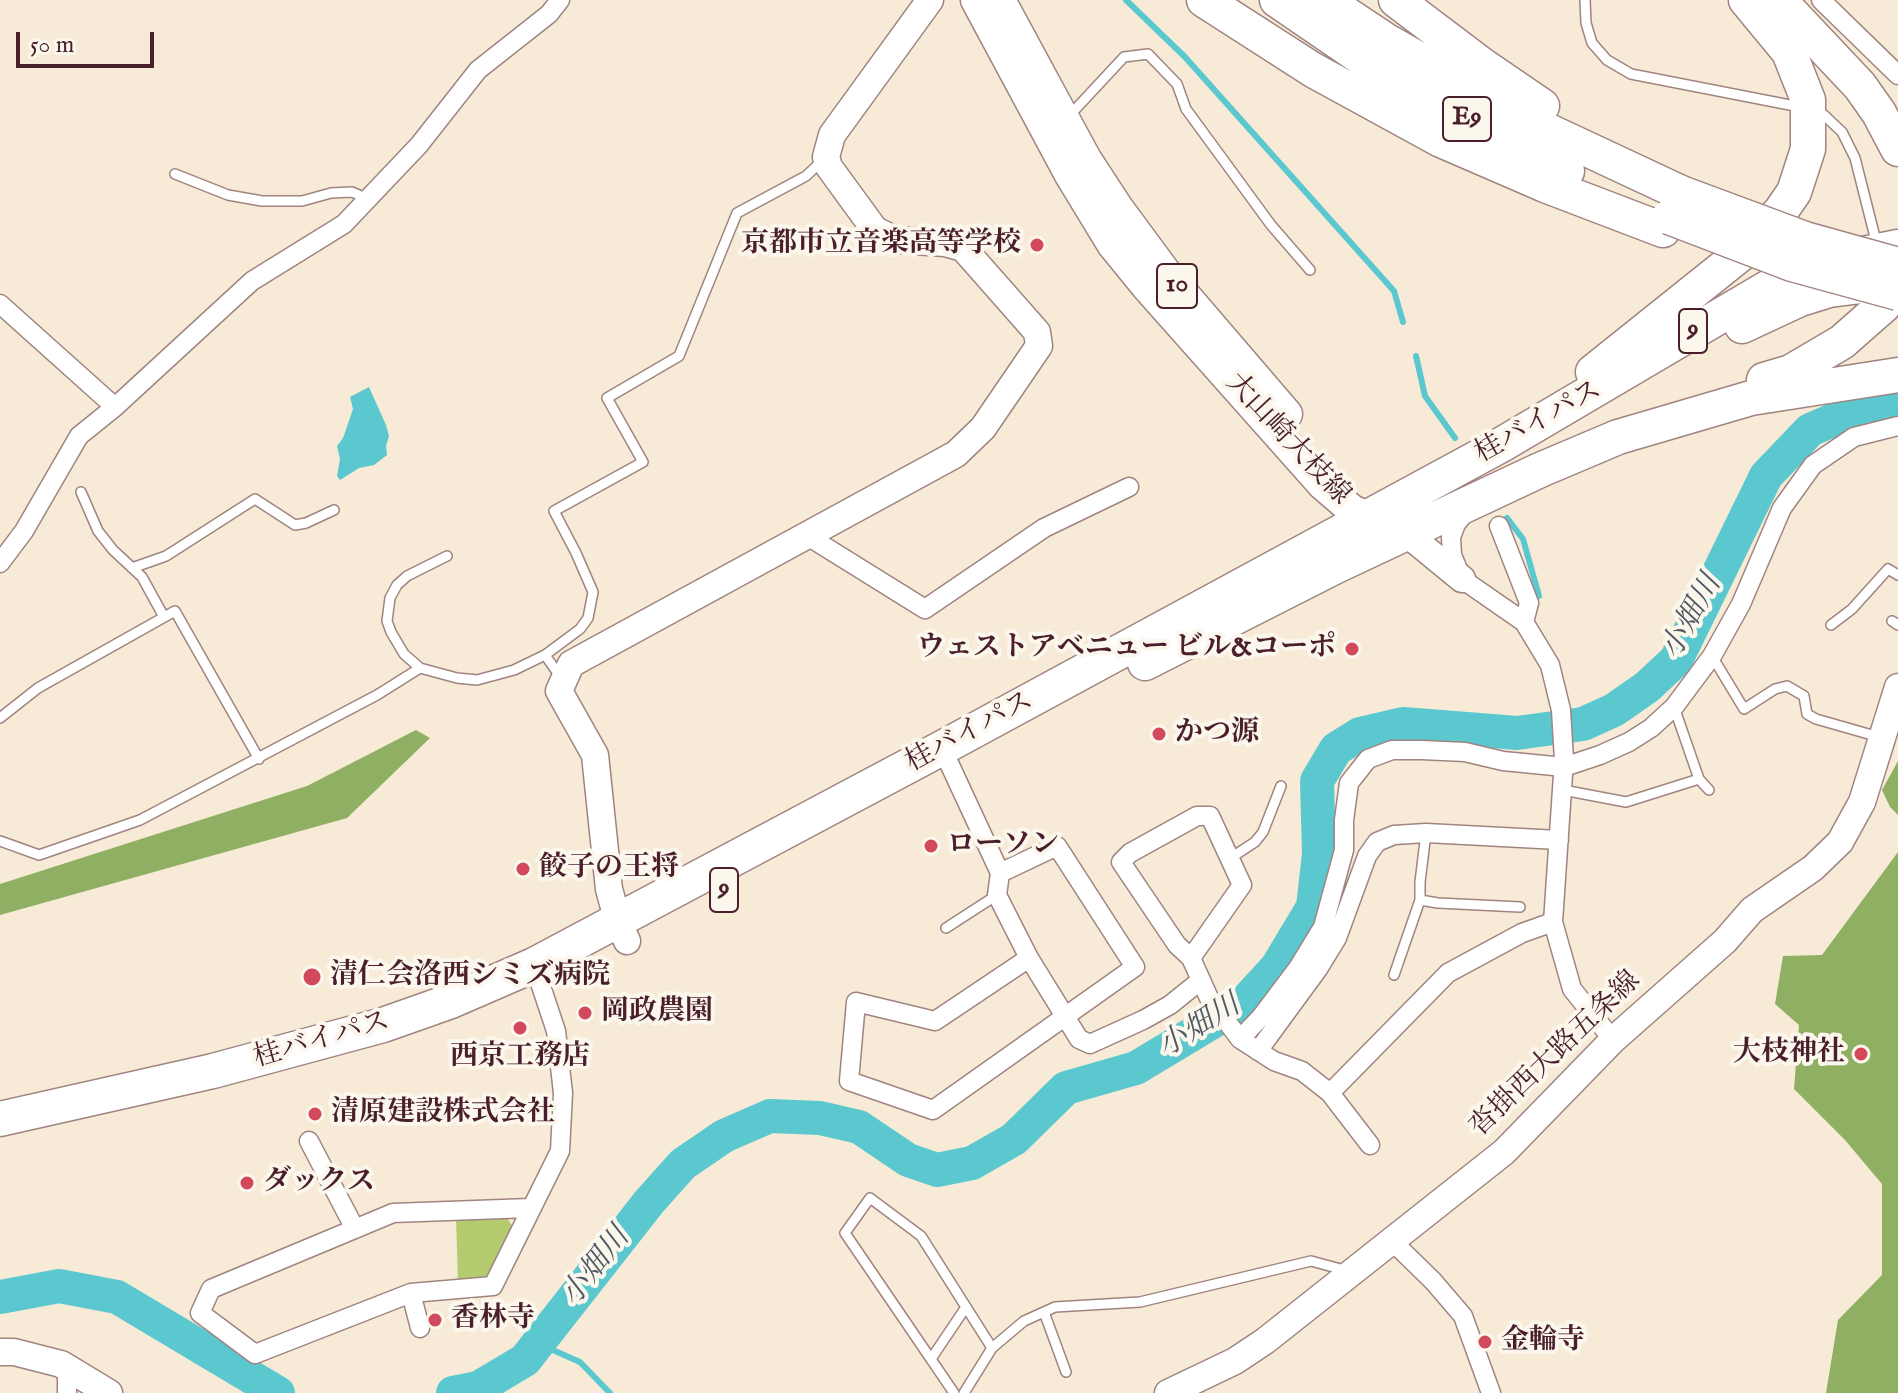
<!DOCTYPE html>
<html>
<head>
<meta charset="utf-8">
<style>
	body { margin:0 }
	#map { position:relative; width:1898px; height:1393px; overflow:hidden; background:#f7ead6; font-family:"IM FELL English",serif }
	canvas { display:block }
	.scale { position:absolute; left:16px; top:32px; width:138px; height:36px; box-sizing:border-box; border:4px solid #4a1f2b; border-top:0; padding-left:10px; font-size:24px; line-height:28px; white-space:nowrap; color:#4a1f2b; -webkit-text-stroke:6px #fbf7ec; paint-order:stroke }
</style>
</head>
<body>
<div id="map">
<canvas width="1898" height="1393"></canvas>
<div class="scale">50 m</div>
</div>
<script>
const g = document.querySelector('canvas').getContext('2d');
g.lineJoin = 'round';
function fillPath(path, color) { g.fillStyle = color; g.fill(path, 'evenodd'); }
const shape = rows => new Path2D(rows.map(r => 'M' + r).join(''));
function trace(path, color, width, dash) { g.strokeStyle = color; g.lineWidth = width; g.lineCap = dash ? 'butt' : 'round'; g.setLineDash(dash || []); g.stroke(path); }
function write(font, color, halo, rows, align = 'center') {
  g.font = font + ' "IM FELL English","Noto Serif JP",serif'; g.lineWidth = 8; g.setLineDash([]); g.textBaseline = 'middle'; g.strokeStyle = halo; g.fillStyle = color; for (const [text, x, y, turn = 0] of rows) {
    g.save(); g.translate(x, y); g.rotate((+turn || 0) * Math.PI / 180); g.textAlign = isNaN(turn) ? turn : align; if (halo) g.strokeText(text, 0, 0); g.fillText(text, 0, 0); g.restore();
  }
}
const green = shape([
	[505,1215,513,1227,495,1269,481,1280,458,1282,456,1218]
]);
const forest = shape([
	[416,730,430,738,347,818,0,915,0,884,307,786],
	[1898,761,1898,815,1890,807,1882,790],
	[1898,852,1898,1393,1826,1393,1838,1320,1882,1275,1882,1184,1845,1140,1794,1089,1799,1025,1775,1004,1783,956,1822,955]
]);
const water = shape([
	[369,387,386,425,389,436,386,446,387,455,374,465,359,468,340,480,337,476,340,459,337,446,343,438,353,409,350,397]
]);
const stream = shape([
	[1126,0,1185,57,1394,291,1403,322],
	[1416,356,1425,396,1455,438],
	[1507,518,1523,539,1539,596],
	[539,1344,580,1362,610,1393]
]);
const river = shape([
	[0,1297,59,1286,117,1297,278,1393],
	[453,1393,478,1388,525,1360,649,1202,683,1164,724,1136,770,1116,820,1118,859,1127,908,1160,937,1170,972,1163,1014,1139,1066,1088,1136,1068,1244,1003,1277,967,1313,907,1319,854,1317,781,1336,749,1360,734,1403,724,1517,733,1583,724,1614,710,1647,687,1676,660,1766,476,1810,430,1854,411,1898,405]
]);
const lane = shape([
	[1585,0,1586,23,1592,43,1607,60,1631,74,1795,106],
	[1070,115,1124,57,1148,54,1177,84,1186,109,1271,225,1310,270],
	[1824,115,1842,132,1855,158,1877,245],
	[175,174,228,195,262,201,302,201,331,193,352,192,368,199],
	[81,492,98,531,113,550,142,577,164,617],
	[132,568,166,556,255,499,295,525,306,523,334,510],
	[1892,621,1898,625],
	[1831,625,1852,609,1888,569,1898,575],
	[545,655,580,629,588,618,593,592,576,553,554,511,643,462,607,398,679,356,737,213,806,176,823,160],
	[1712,656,1744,709,1775,689,1787,686,1804,696,1807,714,1816,719,1879,737],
	[420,668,404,654,391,632,387,621,390,598,397,585,407,576,447,556],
	[1674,707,1699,779,1709,790],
	[0,718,38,688,175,611,259,759],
	[1563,790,1626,802,1699,779],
	[0,841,39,855,140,820,377,695,420,668,457,678,477,680,514,670,545,655,562,679],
	[1229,859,1255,842,1263,832,1281,786],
	[1420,900,1438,903,1520,907],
	[946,928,997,895],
	[1394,975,1420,900,1420,882,1426,833],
	[1044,1312,1066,1372],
	[931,1359,966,1307],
	[954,1393,845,1233,870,1198,921,1236,992,1348],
	[964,1393,992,1348,1024,1321,1055,1307,1140,1302,1311,1261,1348,1271]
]);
const street = shape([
	[1821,0,1898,75],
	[0,304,115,407],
	[1468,509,1456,524,1451,537,1452,555,1462,579,1524,622,1550,665,1561,710,1564,760,1553,922,1572,989,1613,1040],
	[1499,526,1529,603,1524,622],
	[806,535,925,609,1044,528,1129,487],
	[0,563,24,531,79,436,115,407,252,281,344,224,419,145,478,70,549,14,560,0],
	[942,748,1000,873,997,895,1029,958,1079,1039,1090,1044,1143,1020,1170,1005,1201,980],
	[1000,873,1057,846,1135,967,933,1110,849,1081,856,1002,935,1021,1029,958],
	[1191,958,1242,885,1210,816,1197,816,1130,853,1121,862,1177,945,1191,958,1209,998,1240,1039,1274,1061,1302,1071,1330,1093,1370,1145],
	[1240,1039,1261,1017,1298,968,1323,927,1344,850,1344,820,1349,783,1368,759,1392,750,1422,750,1465,752,1503,761,1564,767,1600,755,1629,742,1651,728,1674,707,1712,656,1741,604,1782,508,1813,465,1854,437,1898,426],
	[1258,1051,1318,969,1337,938,1367,856,1377,842,1394,835,1426,833,1559,840],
	[1330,1093,1448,973,1522,933,1553,922],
	[309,1141,355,1229],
	[530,1208,393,1213,211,1289,200,1313,255,1354,411,1293,493,1286,560,1151,563,1093,556,1031,534,965],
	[1392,1241,1433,1281,1463,1316,1491,1393],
	[411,1293,420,1328],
	[67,1368,67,1393]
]);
const secondary = shape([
	[1406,533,1462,579],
	[627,941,618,922,609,889,595,755,559,691,571,664,956,454,983,428,1039,346,1037,332,963,248,945,243,896,240,875,230,829,167,826,157,832,135,930,0],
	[0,1352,14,1352,61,1364,109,1393],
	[1168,1393,1235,1361,1265,1341,1504,1152,1613,1040,1725,941,1752,910,1813,868,1840,842,1862,802,1898,687]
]);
const primary = shape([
	[976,0,1070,175,1112,244,1147,287,1323,485,1352,510,1386,526],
	[1000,0,1086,159,1118,208,1166,273,1287,414]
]);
const highway = shape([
	[1204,0,1313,70,1441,140,1545,185,1663,230],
	[1277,0,1372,65,1514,146,1567,171],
	[1325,0,1385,40,1527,121,1681,193],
	[1396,0,1482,65,1542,106],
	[1779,0,1860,86,1879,113,1898,149],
	[1742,326,1800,299,1829,290,1870,285],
	[1593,372,1743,252,1781,211,1794,192,1808,149,1808,100,1789,52,1746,0],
	[1764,380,1791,372,1842,342,1884,305,1898,286],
	[1145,663,1336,566,1540,470,1618,437,1751,398,1898,375],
	[0,1119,213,1071,383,1025,451,1001,534,965,942,748,1501,445,1776,283,1809,268,1844,258,1898,247]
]);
const highwayBridge = shape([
	[1681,193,1805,239,1898,265],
	[1669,217,1792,264,1898,293]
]);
const markers = [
	[1037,245,8,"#d1495b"],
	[1352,649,8,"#d1495b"],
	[1159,734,8,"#d1495b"],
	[931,846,8,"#d1495b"],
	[523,869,8,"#d1495b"],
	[312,977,10,"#d1495b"],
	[585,1013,8,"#d1495b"],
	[520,1028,8,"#d1495b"],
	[1861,1054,8,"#d1495b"],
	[315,1114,8,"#d1495b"],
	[247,1183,8,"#d1495b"],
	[435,1320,8,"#d1495b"],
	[1485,1342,8,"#d1495b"]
];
const shields = [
	[1467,119,48],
	[1177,286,40],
	[1693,331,28],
	[724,890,28]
];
const shieldNames = [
	["E9",1467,119],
	["10",1177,286],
	["9",1693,331],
	["9",724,890]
];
const poiNames = [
	["京都市立音楽高等学校",1021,245,"right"],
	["ウェストアベニュー ビル&コーポ",1336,649,"right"],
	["かつ源",1175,734],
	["ローソン",947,846],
	["餃子の王将",539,869],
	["清仁会洛西シミズ病院",330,977],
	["岡政農園",601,1013],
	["大枝神社",1845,1054,"right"],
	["西京工務店",520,1058,"center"],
	["清原建設株式会社",331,1114],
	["ダックス",263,1183],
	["香林寺",451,1320],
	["金輪寺",1501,1342]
];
const streetNames = [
	["桂バイパス",1539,423,-29],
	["大山崎大枝線",1287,440,47],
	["桂バイパス",970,733,-28],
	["桂バイパス",322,1041,-16],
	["沓掛西大路五条線",1556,1055,-44]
];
const waterNames = [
	["小畑川",1693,618,-61],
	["小畑川",1200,1028,-32],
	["小畑川",597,1268,-52]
];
fillPath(green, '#b4cb70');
fillPath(forest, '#8faf62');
fillPath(water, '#5bc8cf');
trace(stream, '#5bc8cf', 6);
trace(river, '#5bc8cf', 34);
trace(lane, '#a08480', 12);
trace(street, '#a08480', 21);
trace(secondary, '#a08480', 29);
trace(primary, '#a08480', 33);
trace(highway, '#a08480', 37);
trace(lane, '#fff', 9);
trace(street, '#fff', 18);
trace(secondary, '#fff', 26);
trace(primary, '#fff', 30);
trace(highway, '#fff', 34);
trace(highwayBridge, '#a08480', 37, []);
trace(highwayBridge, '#fff', 34);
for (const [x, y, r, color] of markers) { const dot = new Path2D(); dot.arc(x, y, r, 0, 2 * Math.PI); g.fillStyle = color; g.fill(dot); trace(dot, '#fbf7ec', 3); }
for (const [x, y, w] of shields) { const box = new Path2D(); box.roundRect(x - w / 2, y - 22, w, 44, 6); g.fillStyle = '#fbf7ec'; g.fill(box); trace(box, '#4a1f2b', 2); }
write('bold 26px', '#4a1f2b', null, shieldNames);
write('bold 28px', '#4a1f2b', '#fbf7ec', poiNames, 'left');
write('28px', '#4a1f2b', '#fbf7ec', streetNames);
write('italic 30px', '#505a64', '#fbf7ec', waterNames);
</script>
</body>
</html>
